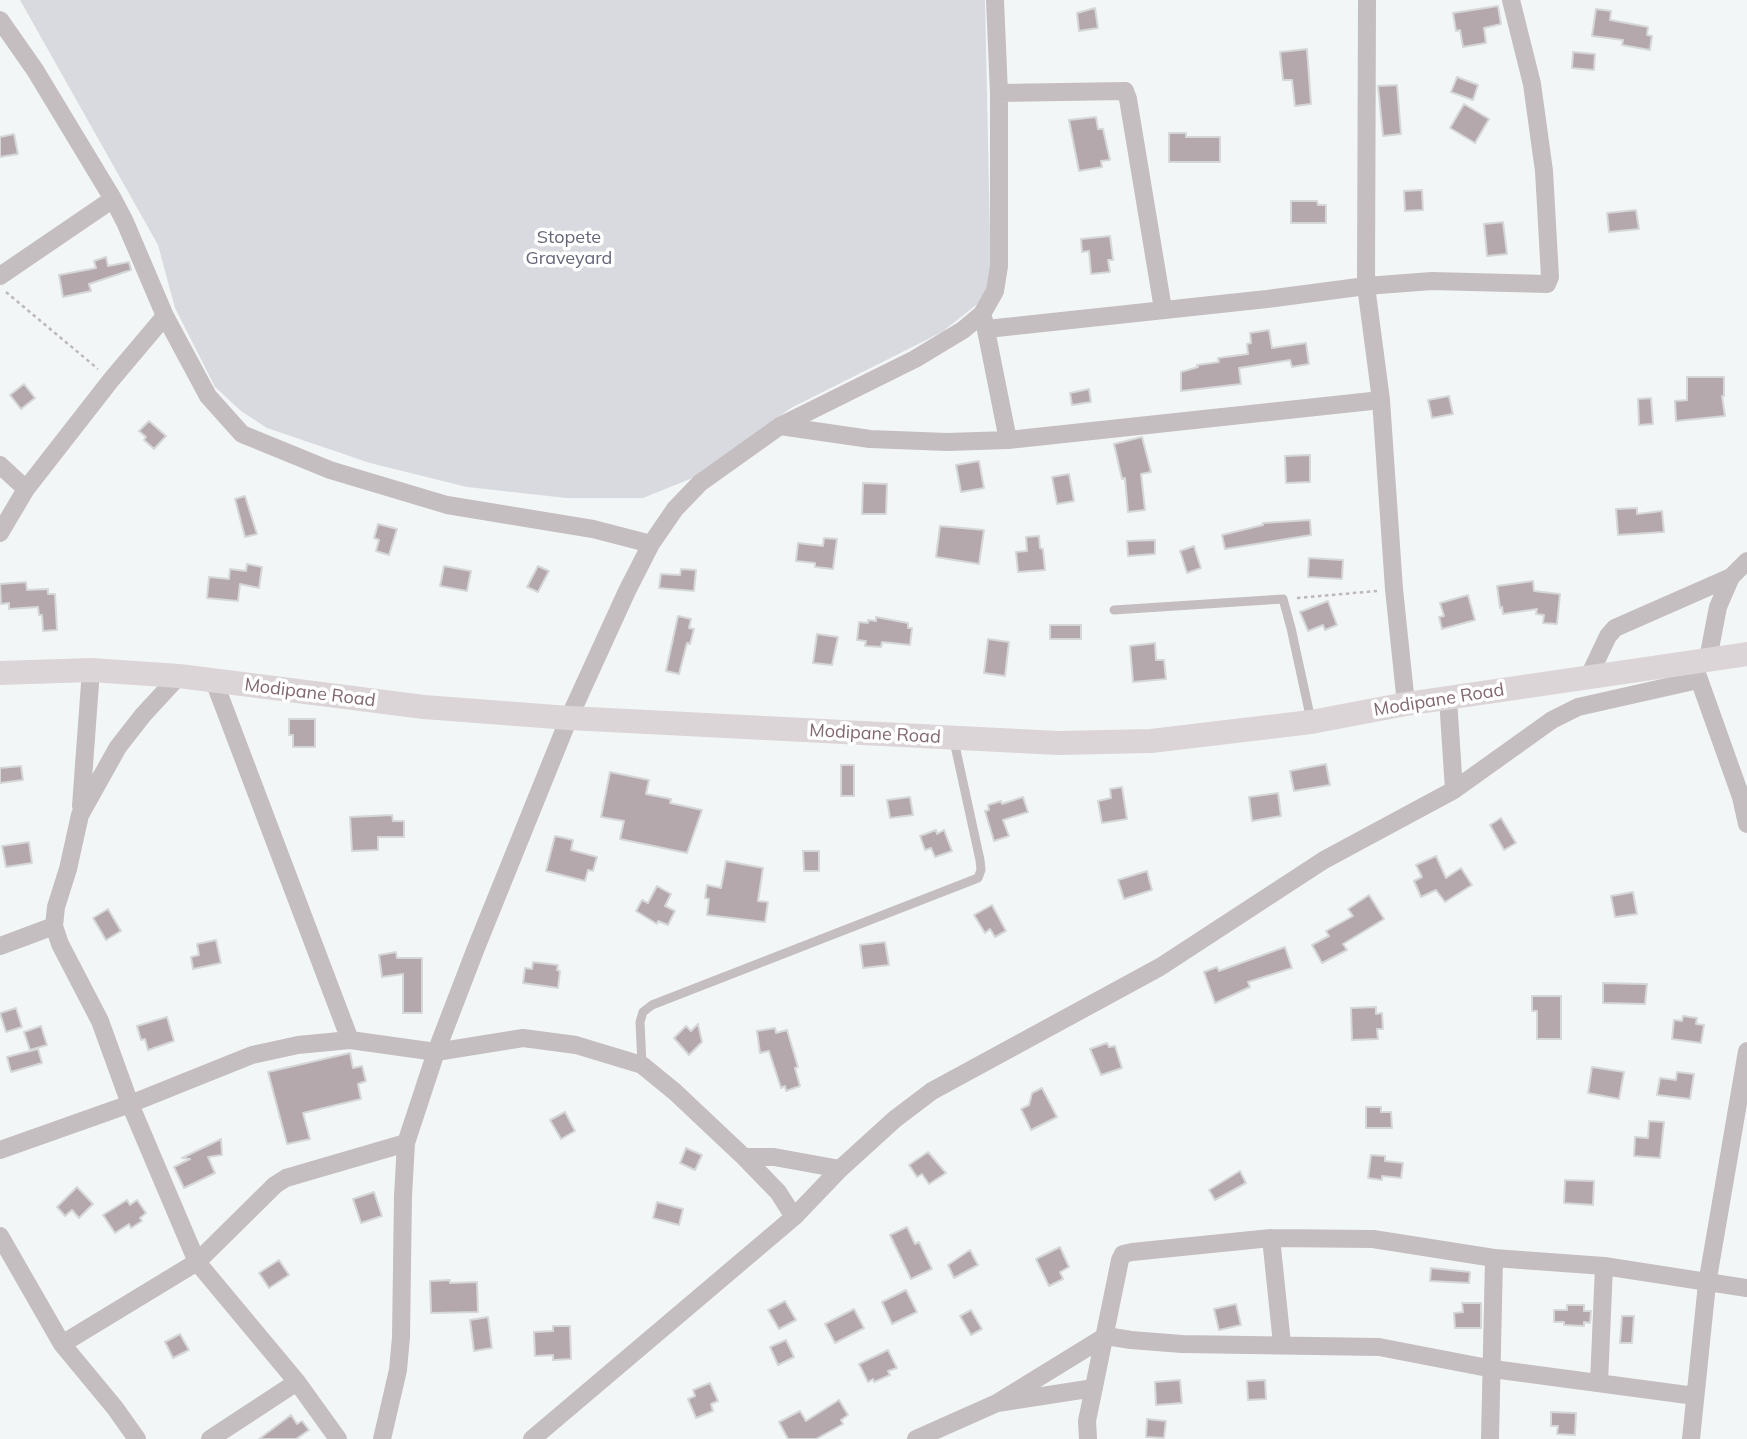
<!DOCTYPE html>
<html>
<head>
<meta charset="utf-8">
<style>
	body { margin:0 }
	canvas { display:block; background:#f3f6f6 }
</style>
</head>
<body>
<canvas width="1747" height="1439"></canvas>
<script>
const g = document.querySelector('canvas').getContext('2d');
g.lineJoin = 'round';
function fillPath(path, color) { g.fillStyle = color; g.fill(path, 'evenodd'); }
const shape = rows => new Path2D(rows.map(r => 'M' + r).join(''));
function trace(path, color, width, dash) { g.strokeStyle = color; g.lineWidth = width; g.lineCap = dash ? 'butt' : 'round'; g.setLineDash(dash || []); g.stroke(path); }
function write(font, color, halo, rows, align = 'center') {
  g.font = font + ' Mulish,sans-serif'; g.lineWidth = 7; g.setLineDash([]); g.textBaseline = 'middle'; g.strokeStyle = halo; g.fillStyle = color; for (const [text, x, y, turn = 0] of rows) {
    g.save(); g.translate(x, y); g.rotate((+turn || 0) * Math.PI / 180); g.textAlign = isNaN(turn) ? turn : align; if (halo) g.strokeText(text, 0, 0); g.fillText(text, 0, 0); g.restore();
  }
}
const green = shape([
	[20,0,985,0,991,282,980,302,942,332,791,408,695,477,643,498,566,498,467,487,370,463,267,428,241,411,215,387,175,308,158,245]
]);
const building = shape([
	[1498,6,1501,24,1484,28,1486,43,1463,47,1460,30,1456,31,1453,13,1498,6],
	[1095,8,1098,28,1079,31,1077,13,1095,8],
	[1596,9,1611,11,1610,20,1648,27,1647,35,1652,36,1650,50,1622,45,1623,40,1592,36,1596,9],
	[1307,49,1311,104,1295,106,1292,80,1283,80,1280,52,1307,49],
	[1573,52,1595,54,1594,70,1572,68,1573,52],
	[1457,77,1478,85,1473,100,1451,92,1457,77],
	[1397,85,1401,134,1383,136,1378,86,1397,85],
	[1464,104,1489,119,1475,143,1450,128,1464,104],
	[1096,117,1098,129,1103,129,1110,160,1101,161,1102,167,1079,171,1069,120,1096,117],
	[1169,133,1186,133,1186,137,1220,137,1220,162,1169,162,1169,133],
	[14,134,18,154,0,157,0,137,14,134],
	[1422,190,1423,210,1405,211,1404,191,1422,190],
	[1291,201,1317,201,1318,205,1326,205,1326,223,1291,223,1291,201],
	[1636,210,1639,229,1609,232,1607,213,1636,210],
	[1503,222,1507,254,1487,256,1484,224,1503,222],
	[1110,236,1113,260,1108,260,1110,272,1091,274,1089,251,1082,252,1081,239,1110,236],
	[106,257,108,266,129,262,131,270,89,284,91,291,63,297,59,275,96,268,94,261,106,257],
	[1269,330,1272,348,1306,343,1309,364,1292,367,1290,360,1239,368,1241,384,1181,391,1181,372,1198,367,1197,365,1219,362,1218,358,1248,354,1247,344,1251,343,1250,333,1269,330],
	[1687,377,1724,377,1724,396,1722,396,1725,416,1676,421,1675,401,1687,400,1687,377],
	[24,384,35,398,21,409,10,395,24,384],
	[1089,389,1091,402,1072,405,1070,393,1089,389],
	[1449,396,1453,414,1432,418,1428,400,1449,396],
	[1651,398,1653,424,1639,425,1638,399,1651,398],
	[149,421,166,436,154,449,144,440,146,437,139,431,149,421],
	[1142,437,1151,472,1141,474,1145,510,1128,512,1125,478,1122,479,1114,444,1142,437],
	[1310,455,1310,482,1286,483,1285,456,1310,455],
	[979,461,984,488,961,492,956,465,979,461],
	[1069,474,1074,501,1057,504,1052,477,1069,474],
	[863,483,887,484,886,514,862,514,863,483],
	[245,496,257,534,245,537,235,499,245,496],
	[1637,508,1637,514,1662,511,1664,532,1618,535,1616,509,1637,508],
	[1310,520,1311,535,1225,549,1222,535,1263,525,1263,523,1310,520],
	[378,524,397,529,389,555,376,551,379,540,374,538,378,524],
	[940,526,984,530,979,564,936,557,940,526],
	[1039,536,1040,548,1043,549,1045,570,1018,572,1016,552,1027,551,1026,537,1039,536],
	[824,538,837,539,833,569,815,567,815,563,796,561,798,543,823,546,824,538],
	[1155,540,1155,554,1128,556,1127,541,1155,540],
	[1194,546,1201,568,1187,573,1180,551,1194,546],
	[1309,558,1343,560,1342,579,1308,577,1309,558],
	[247,564,262,567,259,588,240,584,238,601,207,598,209,577,229,579,230,569,246,571,247,564],
	[444,566,471,571,467,591,440,586,444,566],
	[538,566,549,571,538,592,527,587,538,566],
	[681,569,696,570,694,591,659,588,661,574,680,575,681,569],
	[1533,581,1534,591,1560,594,1557,624,1543,623,1544,615,1536,614,1537,609,1503,614,1502,607,1500,608,1497,586,1533,581],
	[26,582,27,590,48,589,48,594,55,594,57,630,43,631,42,615,39,615,38,607,9,609,9,603,1,604,0,584,26,582],
	[1468,595,1475,620,1442,629,1439,617,1444,616,1440,603,1468,595],
	[1328,601,1337,625,1325,630,1323,625,1308,631,1300,612,1328,601],
	[678,616,691,619,689,628,694,629,690,644,687,643,679,674,666,671,678,616],
	[876,617,908,623,908,628,912,628,910,645,882,642,881,647,865,646,866,641,857,640,859,622,868,623,868,620,876,621,876,617],
	[1050,625,1081,625,1081,639,1050,639,1050,625],
	[817,634,838,637,832,665,813,663,817,634],
	[988,639,1009,642,1005,676,984,673,988,639],
	[1155,643,1156,660,1164,660,1166,679,1133,682,1130,646,1155,643],
	[289,719,315,719,315,747,293,747,293,735,289,735,289,719],
	[1326,764,1330,785,1294,791,1290,771,1326,764],
	[841,765,854,765,854,796,841,796,841,765],
	[21,766,23,780,0,783,0,768,21,766],
	[610,772,649,780,646,794,671,799,670,803,702,810,687,853,620,839,624,821,601,817,610,772],
	[1122,787,1127,819,1102,823,1098,801,1111,798,1110,789,1122,787],
	[1278,793,1281,816,1252,821,1249,797,1278,793],
	[910,797,913,815,890,818,887,800,910,797],
	[1023,797,1028,812,1003,820,1009,836,994,841,985,811,989,810,988,805,1001,801,1002,804,1023,797],
	[392,815,393,821,404,821,404,837,378,837,378,850,352,851,350,817,392,815],
	[1501,818,1516,843,1504,850,1490,825,1501,818],
	[936,830,937,834,944,830,952,851,935,857,931,848,925,850,920,836,936,830],
	[555,836,573,840,571,850,597,857,593,871,588,870,585,881,546,871,555,836],
	[29,842,32,863,6,867,2,846,29,842],
	[803,851,819,851,819,871,804,871,803,851],
	[1436,856,1446,878,1461,868,1472,885,1445,902,1436,890,1421,897,1414,881,1422,877,1416,865,1436,856],
	[726,861,763,868,758,901,768,902,765,922,707,915,709,899,705,898,707,885,721,888,726,861],
	[1147,871,1152,890,1124,899,1118,880,1147,871],
	[657,886,671,894,665,906,675,911,668,925,658,921,657,924,636,911,642,900,648,903,657,886],
	[1633,892,1637,914,1615,917,1611,896,1633,892],
	[1369,895,1384,919,1343,944,1347,950,1322,963,1312,945,1329,936,1326,931,1353,916,1348,909,1369,895],
	[992,905,1006,931,995,937,990,929,985,933,974,915,992,905],
	[108,909,121,931,106,940,93,918,108,909],
	[216,940,221,963,193,969,191,957,199,955,197,944,216,940],
	[885,942,889,965,863,968,860,945,885,942],
	[1285,947,1292,968,1248,982,1250,987,1215,1003,1204,972,1217,967,1219,971,1285,947],
	[396,952,397,958,422,958,422,1013,403,1013,403,974,382,977,379,955,396,952],
	[533,962,558,965,557,970,560,971,558,988,523,983,525,968,532,969,533,962],
	[1603,983,1647,984,1645,1004,1603,1003,1603,983],
	[1532,996,1561,996,1561,1039,1537,1039,1537,1011,1532,1011,1532,996],
	[1376,1007,1376,1014,1382,1013,1383,1029,1377,1029,1378,1039,1352,1040,1351,1008,1376,1007],
	[16,1008,22,1027,6,1032,0,1013,16,1008],
	[1683,1016,1697,1018,1696,1024,1704,1025,1701,1043,1672,1039,1674,1020,1682,1021,1683,1016],
	[167,1017,174,1041,148,1050,145,1039,141,1040,137,1026,167,1017],
	[698,1024,702,1042,689,1055,674,1038,686,1026,691,1031,698,1024],
	[41,1026,47,1045,30,1050,24,1032,41,1026],
	[775,1028,776,1033,787,1030,798,1067,795,1068,800,1086,786,1091,785,1086,781,1088,769,1051,760,1053,757,1031,775,1028],
	[1107,1043,1109,1047,1115,1046,1122,1068,1101,1075,1090,1049,1107,1043],
	[38,1049,42,1063,11,1072,7,1057,38,1049],
	[350,1053,353,1068,362,1066,366,1081,358,1084,361,1099,303,1113,310,1139,287,1144,268,1072,350,1053],
	[1592,1067,1624,1072,1619,1099,1588,1093,1592,1067],
	[1677,1072,1694,1074,1690,1099,1657,1095,1660,1078,1676,1080,1677,1072],
	[1042,1088,1057,1117,1031,1130,1021,1109,1029,1105,1032,1093,1042,1088],
	[1366,1107,1381,1107,1381,1112,1391,1112,1392,1128,1366,1128,1366,1107],
	[565,1112,575,1131,561,1139,550,1120,565,1112],
	[1649,1121,1664,1122,1660,1158,1634,1156,1635,1137,1648,1138,1649,1121],
	[221,1139,222,1155,208,1157,215,1173,184,1188,174,1167,190,1159,182,1158,221,1139],
	[686,1148,702,1155,695,1170,680,1163,686,1148],
	[928,1152,946,1173,929,1184,922,1174,917,1177,909,1165,928,1152],
	[1371,1155,1385,1156,1385,1161,1403,1163,1401,1178,1382,1176,1382,1180,1368,1178,1371,1155],
	[1240,1171,1246,1183,1215,1200,1209,1190,1240,1171],
	[1565,1180,1594,1181,1593,1205,1564,1203,1565,1180],
	[77,1187,93,1204,79,1218,72,1210,65,1216,57,1207,77,1187],
	[374,1192,382,1216,361,1223,353,1199,374,1192],
	[127,1200,130,1205,137,1200,146,1213,140,1218,142,1221,131,1228,129,1224,115,1233,103,1215,127,1200],
	[657,1202,683,1209,679,1225,653,1218,657,1202],
	[907,1227,915,1244,919,1242,932,1269,911,1279,890,1235,907,1227],
	[1060,1247,1069,1267,1060,1272,1063,1279,1049,1286,1036,1259,1060,1247],
	[970,1250,978,1265,954,1278,948,1265,970,1250],
	[279,1260,289,1275,269,1288,259,1273,279,1260],
	[1431,1268,1470,1272,1469,1283,1430,1281,1431,1268],
	[450,1280,450,1283,477,1282,478,1312,431,1313,430,1281,450,1280],
	[906,1290,917,1312,892,1324,882,1302,906,1290],
	[785,1301,796,1320,779,1329,768,1310,785,1301],
	[1462,1303,1481,1303,1481,1328,1455,1328,1454,1313,1463,1312,1462,1303],
	[1236,1304,1241,1325,1219,1330,1214,1309,1236,1304],
	[1567,1305,1584,1305,1584,1311,1591,1311,1590,1323,1584,1322,1584,1326,1564,1325,1564,1322,1554,1322,1554,1310,1567,1310,1567,1305],
	[854,1309,864,1328,835,1343,825,1324,854,1309],
	[971,1310,982,1329,971,1335,960,1316,971,1310],
	[1622,1316,1634,1316,1632,1343,1620,1343,1622,1316],
	[488,1317,492,1348,474,1351,470,1320,488,1317],
	[553,1326,570,1326,571,1359,553,1360,553,1355,535,1356,534,1332,553,1331,553,1326],
	[180,1334,189,1350,173,1358,165,1342,180,1334],
	[786,1340,794,1357,778,1365,770,1347,786,1340],
	[888,1350,897,1368,888,1371,890,1375,874,1382,873,1379,868,1382,859,1364,888,1350],
	[1180,1380,1182,1403,1156,1405,1155,1382,1180,1380],
	[1265,1380,1266,1399,1248,1400,1247,1381,1265,1380],
	[710,1383,718,1401,711,1404,713,1411,696,1418,688,1399,695,1396,693,1390,710,1383],
	[839,1400,848,1415,841,1420,843,1424,816,1439,788,1439,779,1422,800,1411,806,1421,839,1400],
	[1551,1412,1576,1413,1575,1435,1557,1434,1558,1426,1551,1426,1551,1412],
	[291,1415,297,1424,302,1421,309,1430,296,1439,259,1439,291,1415],
	[1147,1419,1166,1421,1164,1438,1146,1437,1147,1419]
]);
const path = shape([
	[6,292,98,369],
	[1297,598,1377,591]
]);
const service = shape([
	[1114,610,1283,599,1291,628,1311,720],
	[642,1065,640,1022,643,1012,652,1005,978,878,981,870,980,860,954,741]
]);
const minor = shape([
	[1367,0,1366,286,1381,400,1394,589,1406,704],
	[0,20,35,70,113,199,125,222,165,316,208,396,242,434,330,470,447,505,593,529,651,544],
	[999,93,1125,91,1128,99,1163,309],
	[0,276,113,199],
	[984,320,1008,440],
	[987,329,1267,299,1366,286,1432,281,1547,284,1550,277,1544,171,1532,84,1511,0],
	[780,426,870,439,947,442,1008,440,1381,400],
	[0,465,26,489],
	[0,533,26,489,111,380,165,316],
	[1708,659,1718,607,1731,577,1747,561],
	[1695,668,1741,797,1747,824],
	[179,676,143,715,118,747,80,815,68,869,56,907,54,926,60,944,100,1021,130,1104,197,1262,297,1382,338,1439],
	[1589,676,1608,636,1615,628,1731,577],
	[214,681,350,1040],
	[1448,699,1454,790],
	[81,806,91,670],
	[0,946,54,926],
	[0,1150,130,1104,252,1055,298,1045,350,1040,436,1052,523,1038,576,1045,642,1065,675,1092,744,1157,774,1157,840,1169],
	[744,1157,778,1192,794,1217],
	[0,1236,62,1344,115,1408,137,1439],
	[1271,1238,1282,1344],
	[62,1344,197,1262,275,1185,286,1178,406,1143],
	[1599,1383,1604,1266],
	[997,1403,1106,1336,1131,1340,1182,1344,1379,1347,1493,1369,1695,1396],
	[210,1439,297,1382],
	[382,1439,398,1370,401,1337,403,1196,406,1143,436,1052,476,948,569,718,627,591,651,544,675,509,700,483,780,426,915,359,963,330,982,314,995,291,999,266,999,93,995,0],
	[532,1439,794,1217,840,1169,895,1119,932,1091,1160,967,1324,860,1454,790,1552,720,1578,707,1698,680],
	[916,1439,997,1403,1094,1388],
	[1088,1439,1087,1421,1120,1260,1123,1254,1132,1252,1271,1238,1373,1239,1494,1258,1604,1266,1747,1288],
	[1490,1439,1494,1258],
	[1691,1439,1707,1284,1747,1051]
]);
const secondary = shape([
	[0,673,91,670,179,676,424,707,569,718,1058,743,1151,741,1311,722,1406,704,1747,654]
]);
const parkNames = [
	["Stopete",569,238],
	["Graveyard",569,259]
];
const streetNames = [
	["Modipane Road",310,693,7],
	["Modipane Road",1439,700,-9],
	["Modipane Road",875,734,3]
];
fillPath(green, '#d8dae0');
fillPath(building, '#b4a8ac');
trace(building, '#d6d7d8', 2);
trace(path, '#bdb8ba', 2.5, [3.5, 3.5]);
trace(service, '#c5bec0', 9);
trace(minor, '#c5bec0', 18);
trace(secondary, '#dcd5d8', 24);
write('18px', '#66667a', '#fff', parkNames);
write('18px', '#826871', '#fff', streetNames);
</script>
</body>
</html>
